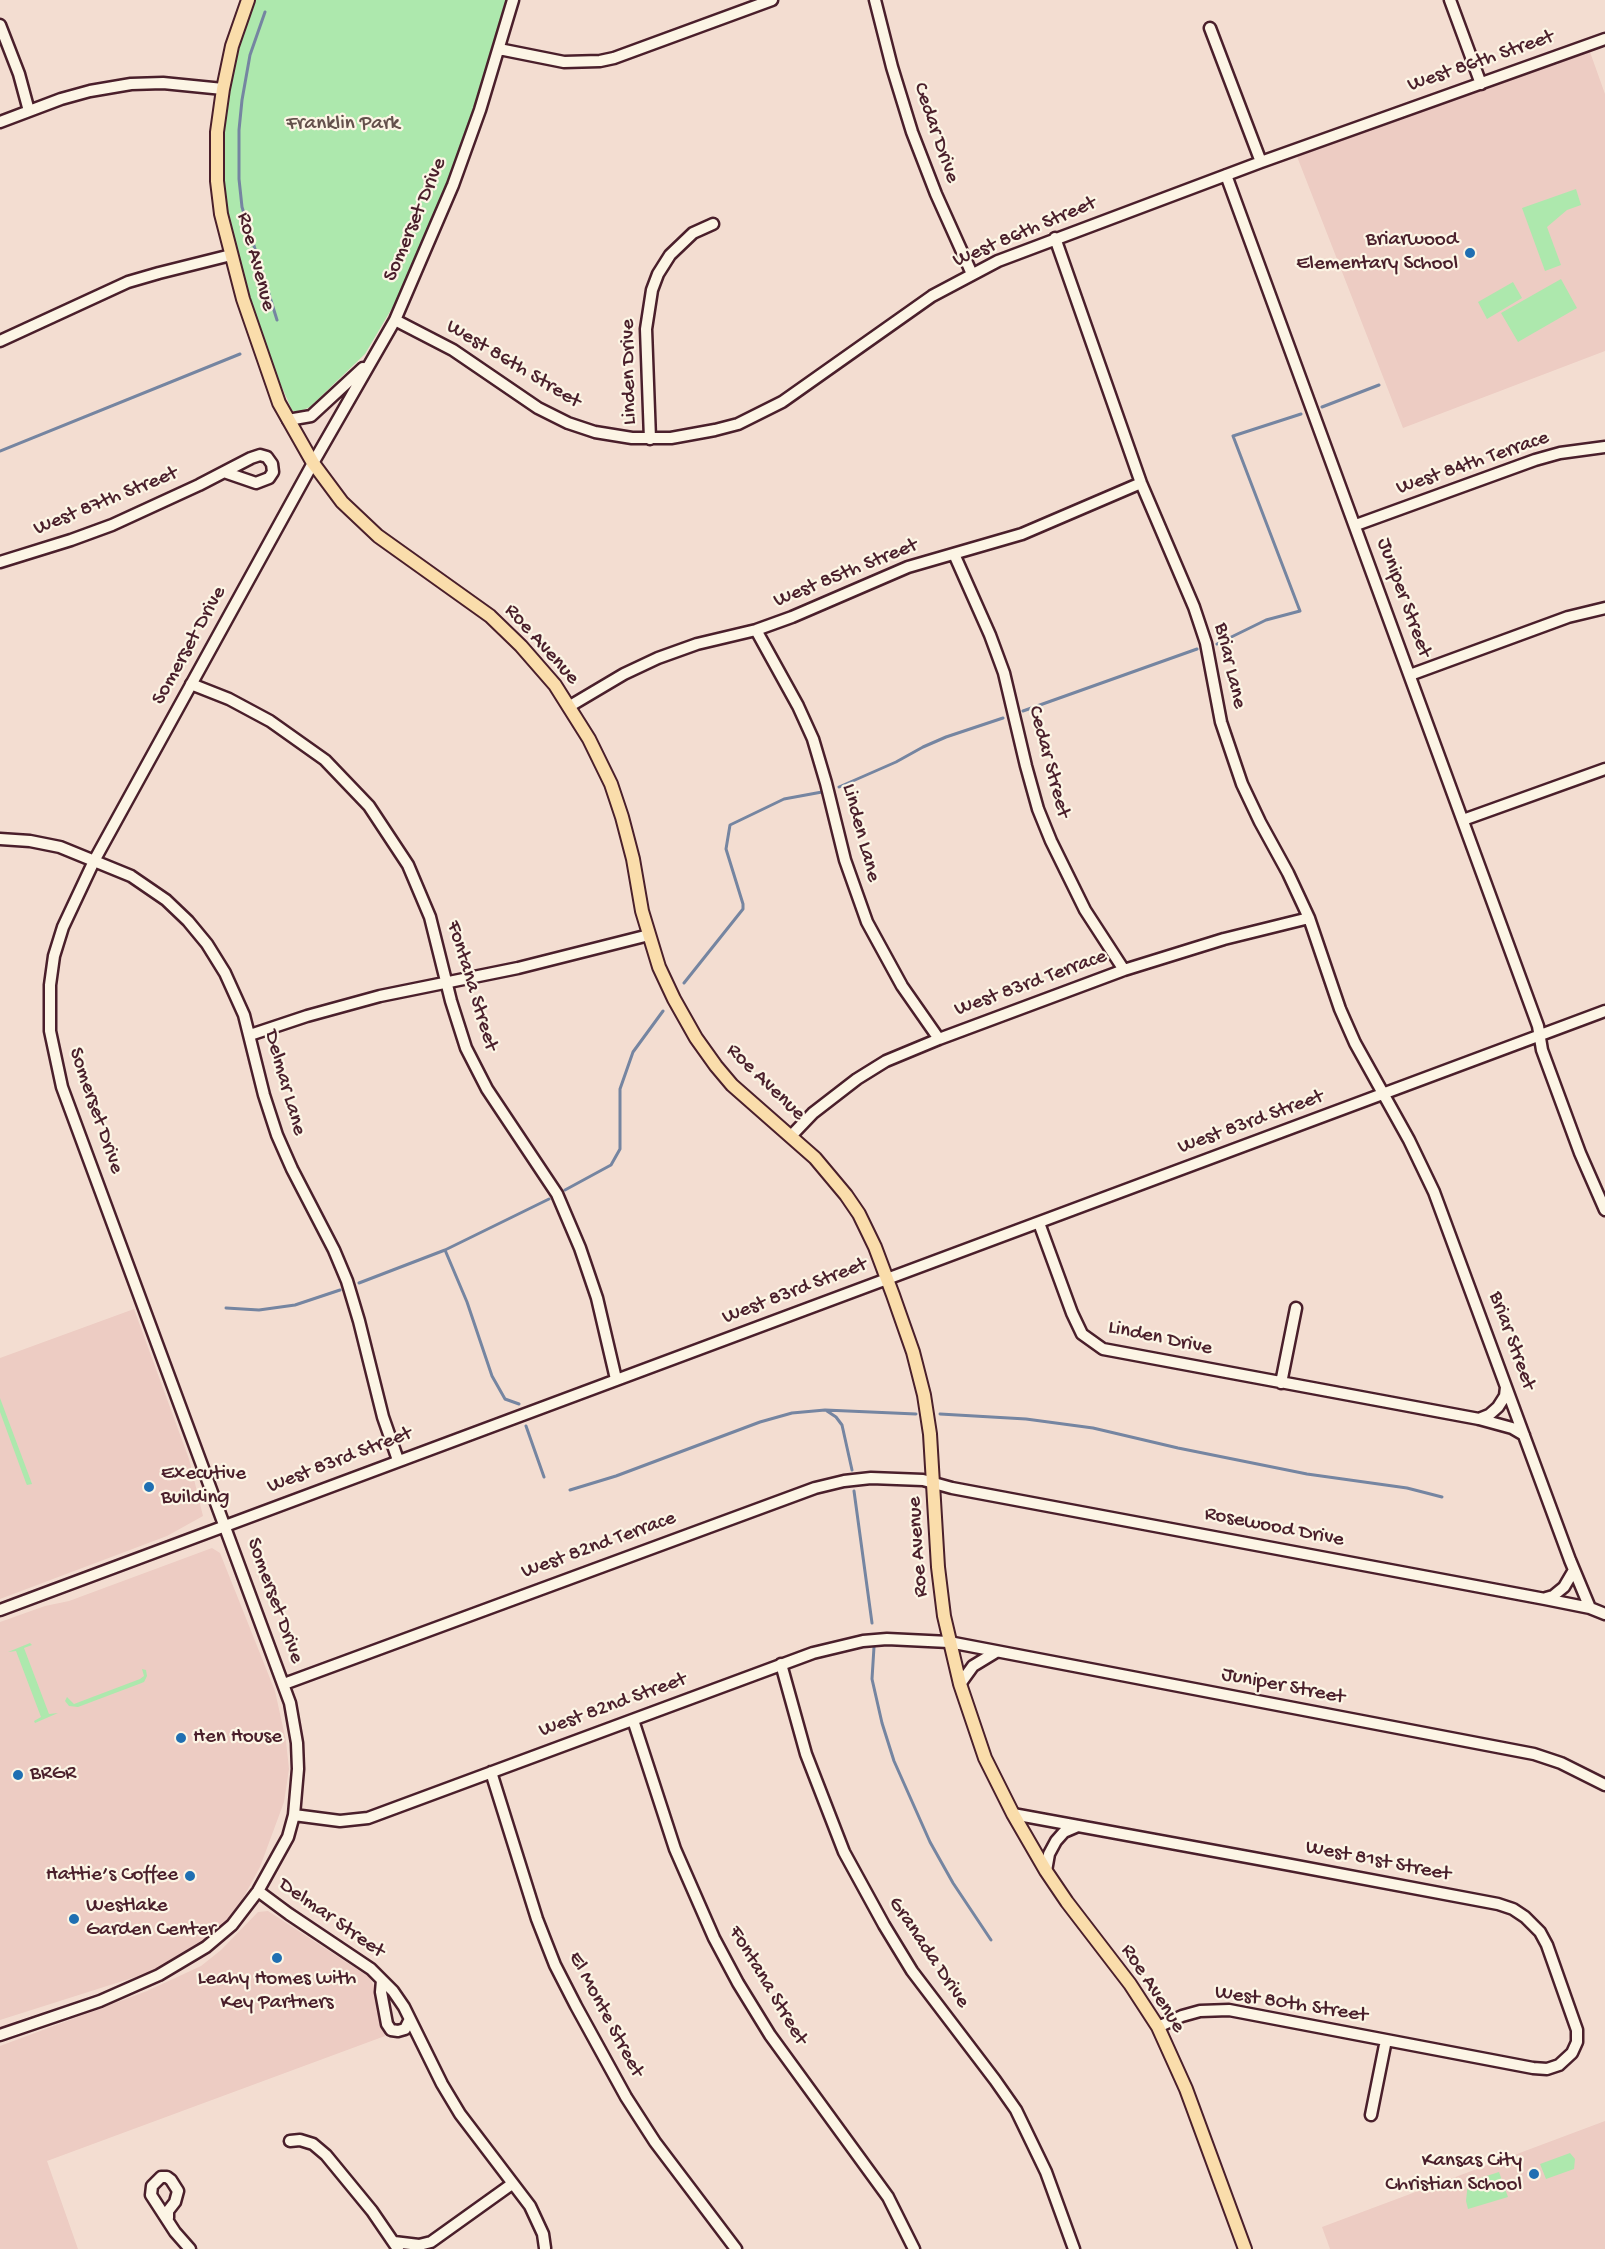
<!DOCTYPE html>
<html>
<head>
<meta charset="utf-8">
<style>
	body { margin:0 }
	canvas { display:block; background:#f3ddd1 }
</style>
</head>
<body>
<canvas width="1605" height="2249"></canvas>
<script>
const g = document.querySelector('canvas').getContext('2d');
g.lineJoin = 'round';
function fillPath(path, color) { g.fillStyle = color; g.fill(path, 'evenodd'); }
const shape = rows => new Path2D(rows.map(r => 'M' + r).join(''));
function trace(path, color, width, dash) { g.strokeStyle = color; g.lineWidth = width; g.lineCap = dash ? 'butt' : 'round'; g.setLineDash(dash || []); g.stroke(path); }
function write(font, color, halo, rows, align = 'center') {
  g.font = font + ' "Gochi Hand",sans-serif'; g.lineWidth = 4.5; g.setLineDash([]); g.textBaseline = 'middle'; g.strokeStyle = halo; g.fillStyle = color; for (const [text, x, y, turn = 0] of rows) {
    g.save(); g.translate(x, y); g.rotate((+turn || 0) * Math.PI / 180); g.textAlign = isNaN(turn) ? turn : align; if (halo) g.strokeText(text, 0, 0); g.fillText(text, 0, 0); g.restore();
  }
}
const built = shape([
	[1590,52,1605,94,1605,351,1403,428,1296,154],
	[134,1309,189,1459,203,1516,167,1536,0,1599,0,1358],
	[212,1548,220,1553,275,1691,286,1741,289,1769,284,1802,260,1867,236,1911,205,1942,172,1963,148,1973,0,2020,0,1622,45,1606,69,1601],
	[268,1911,369,1977,375,1988,380,2024,385,2036,47,2161,78,2249,0,2249,0,2046,147,1991,201,1966,221,1950,258,1912],
	[1605,2121,1605,2249,1330,2249,1322,2227]
]);
const green = shape([
	[248,0,513,0,499,49,413,280,398,298,365,354,310,407,296,413,292,410,280,383,266,371,217,181,232,46],
	[1576,189,1581,205,1567,210,1547,227,1561,265,1545,271,1522,208],
	[1561,279,1577,308,1518,342,1501,313],
	[1513,282,1522,298,1487,319,1478,302],
	[0,1398,31,1481,32,1484,27,1485,26,1483,0,1412],
	[30,1643,32,1645,24,1648,49,1714,58,1713,35,1723,34,1721,41,1717,16,1651,8,1652],
	[142,1669,146,1670,147,1676,144,1682,139,1684,78,1707,69,1706,65,1701,67,1697,74,1704,140,1679,144,1676],
	[1570,2153,1575,2159,1574,2169,1546,2179,1540,2164],
	[1499,2172,1508,2197,1468,2209,1466,2201,1468,2182]
]);
const stream = shape([
	[265,12,250,55,242,100,239,130,239,179,242,207,277,320],
	[1322,407,1379,385],
	[0,451,240,354],
	[1217,644,1266,620,1300,611,1233,436,1301,414],
	[1023,711,1197,649],
	[839,787,896,762,923,747,946,737,1003,718],
	[684,983,743,909,743,904,726,849,730,825,784,799,822,792],
	[565,1190,611,1165,620,1149,620,1089,633,1052,663,1011],
	[445,1250,549,1199],
	[359,1283,445,1250,467,1302,492,1376,505,1399,519,1404],
	[226,1308,259,1310,295,1305,340,1290],
	[827,1411,836,1417,842,1425,852,1470],
	[940,1414,1026,1419,1093,1428,1178,1448,1307,1474,1407,1488,1442,1497],
	[526,1426,544,1477],
	[570,1490,616,1476,760,1422,792,1413,825,1410,916,1414],
	[854,1491,872,1623],
	[874,1647,872,1679,882,1723,894,1761,930,1842,953,1883,991,1940]
]);
const minor = shape([
	[875,0,892,67,912,132,936,194,972,274],
	[1450,0,1481,84],
	[0,25,19,74,29,111],
	[1210,28,1261,162],
	[499,49,564,62,600,61,614,58,772,0],
	[0,122,61,99,90,91,131,84,163,83,223,89],
	[1226,175,1538,1026,1542,1050,1580,1153,1605,1210],
	[1055,238,1141,483,1194,607,1206,643,1221,722,1242,784,1260,822,1288,873,1309,918,1340,1009,1355,1043,1409,1140,1434,1192,1570,1560,1590,1608],
	[395,320,453,350,538,408,568,423,595,432,632,438,671,438,715,430,738,424,782,402,932,296,998,261,1261,162,1605,39],
	[0,341,128,282,159,273,231,255],
	[288,420,311,416,363,368],
	[650,439,646,329,652,290,658,274,670,255,693,233,713,224],
	[1356,525,1535,460,1560,453,1605,447],
	[954,554,990,635,1004,673,1026,766,1038,809,1051,841,1085,910,1124,970],
	[0,562,71,540,112,525,199,485,224,472,251,458,260,455,267,457,272,464,273,472,269,478,256,483,224,472],
	[756,630,798,706,813,739,826,783,845,860,867,922,902,986,939,1039],
	[1410,675,1568,617,1605,608],
	[191,684,229,699,270,721,325,760,369,806,408,865,430,917,451,1001,466,1048,487,1089,557,1194,580,1248,597,1298,616,1379],
	[570,706,624,674,658,658,697,644,756,630,792,617,908,567,1022,534,1141,483],
	[1463,820,1605,769],
	[0,839,30,841,60,847,131,876,166,900,188,921,207,944,225,973,244,1015,264,1095,277,1135,292,1169,334,1250,347,1281,359,1321,383,1417,398,1460],
	[250,1035,307,1016,380,996,518,968,649,935],
	[791,1136,813,1113,857,1079,886,1061,939,1039,1124,970,1224,939,1309,918],
	[1039,1223,1072,1313,1082,1334,1103,1349,1479,1419,1512,1428,1524,1435],
	[1281,1383,1296,1308],
	[1479,1419,1489,1415,1498,1407,1505,1396,1506,1387],
	[1546,1598,1553,1596,1564,1587,1574,1570],
	[0,1610,1605,1011],
	[781,1664,806,1754,844,1852,884,1925,912,1971,995,2080,1016,2110,1046,2172,1074,2249],
	[284,1684,815,1488,844,1481,871,1478,923,1480,952,1488,1545,1599,1590,1608,1605,1614],
	[960,1684,973,1666,996,1652],
	[633,1720,675,1849,714,1938,738,1983,770,2035,888,2197,914,2249],
	[491,1772,537,1919,555,1965,576,2006,626,2097,655,2142,736,2249],
	[1013,1814,1291,1865,1498,1904,1513,1909,1525,1917,1540,1932,1547,1945,1577,2030,1577,2042,1572,2053,1559,2065,1547,2069,1533,2068,1229,2010,1200,2011,1182,2016,1158,2027],
	[294,1815,340,1821,368,1818,813,1653,863,1641,887,1639,949,1642,1534,1754,1561,1763,1605,1785],
	[1046,1871,1049,1854,1056,1841,1064,1832,1078,1826],
	[258,1891,289,1914,371,1969,393,1991,404,2007,442,2084,460,2114,530,2206,543,2234,545,2248],
	[382,1980,381,1992,387,2024,391,2030,398,2031,405,2029,410,2019],
	[0,2035,100,2001,159,1975,206,1947,232,1925,258,1891,288,1837,294,1815,298,1769,297,1743,290,1703,62,1087,50,1031,50,985,54,956,63,927,94,861,313,463,395,320,453,185,480,110,513,0],
	[1371,2115,1386,2040],
	[290,2141,300,2140,313,2144,326,2155,372,2211,398,2249],
	[168,2218,168,2211,175,2202,178,2191,171,2180,167,2177,161,2177,152,2186,151,2195,175,2232,190,2249],
	[394,2242,419,2245,431,2242,512,2184]
]);
const major = shape([
	[248,0,232,46,223,89,217,132,217,181,221,214,243,299,279,403,313,463,342,502,378,536,490,616,521,646,555,685,589,739,611,784,622,817,633,859,642,911,659,967,674,999,696,1038,716,1066,732,1085,815,1158,846,1195,859,1214,875,1247,893,1295,913,1352,924,1395,930,1434,938,1567,944,1616,960,1684,985,1758,1013,1814,1046,1871,1067,1902,1130,1984,1158,2027,1186,2089,1245,2249]
]);
const markers = [
	[1470,253,6,"#1f6fb2"],
	[149,1487,6,"#1f6fb2"],
	[181,1738,6,"#1f6fb2"],
	[18,1775,6,"#1f6fb2"],
	[190,1876,6,"#1f6fb2"],
	[74,1919,6,"#1f6fb2"],
	[277,1958,6,"#1f6fb2"],
	[1534,2174,6,"#1f6fb2"]
];
const streetNames = [
	["West 86th Street",1481,62,-19],
	["Cedar Drive",935,133,71],
	["Somerset Drive",416,220,-67],
	["West 86th Street",1025,233,-23],
	["Roe Avenue",255,262,75],
	["West 86th Street",513,365,31],
	["Linden Drive",630,372,-91],
	["West 84th Terrace",1473,464,-19],
	["West 87th Street",106,502,-22],
	["West 85th Street",846,574,-22],
	["Juniper Street",1403,598,70],
	["Roe Avenue",541,645,48],
	["Somerset Drive",190,646,-61],
	["Briar Lane",1229,666,77],
	["Cedar Street",1048,762,75],
	["Linden Lane",860,833,75],
	["West 83rd Terrace",1031,984,-20],
	["Fontana Street",471,986,73],
	["Delmar Lane",284,1083,74],
	["Roe Avenue",765,1083,44],
	["Somerset Drive",95,1111,71],
	["West 83rd Street",1251,1123,-20],
	["West 83rd Street",795,1292,-21],
	["Linden Drive",1160,1339,12],
	["Briar Street",1511,1341,70],
	["West 83rd Street",340,1461,-21],
	["Rosewood Drive",1274,1528,11],
	["West 82nd Terrace",599,1546,-20],
	["Roe Avenue",919,1547,-94],
	["Somerset Drive",274,1601,70],
	["Juniper Street",1283,1687,11],
	["West 82nd Street",613,1706,-20],
	["West 81st Street",1378,1862,11],
	["Delmar Street",331,1919,35],
	["Granada Drive",928,1953,56],
	["Fontana Street",767,1986,59],
	["Roe Avenue",1152,1989,57],
	["West 80th Street",1291,2005,9],
	["El Monte Street",605,2015,62]
];
const parkNames = [
	["Franklin Park",343,125]
];
const poiNames = [
	["Briarwood",1458,241,"right"],
	["Elementary School",1458,265,"right"],
	["Executive",161,1475],
	["Building",161,1499],
	["Hen House",193,1738],
	["BRGR",30,1775],
	["Hattie’s Coffee",178,1876,"right"],
	["Westlake",86,1907],
	["Garden Center",86,1931],
	["Leahy Homes with",277,1980,"center"],
	["Key Partners",277,2004,"center"],
	["Kansas City",1522,2162,"right"],
	["Christian School",1522,2186,"right"]
];
fillPath(built, '#edccc3');
fillPath(green, '#ade8ad');
trace(stream, '#7585a1', 3);
trace(minor, '#4a1f2b', 15);
trace(major, '#4a1f2b', 16);
trace(minor, '#fcf5e5', 10);
trace(major, '#faddab', 12);
for (const [x, y, r, color] of markers) { const dot = new Path2D(); dot.arc(x, y, r, 0, 2 * Math.PI); g.fillStyle = color; g.fill(dot); trace(dot, '#fcf5e5', 2); }
write('21px', '#4a1f2b', '#fcf5e5', streetNames);
write('21px', '#63514c', '#fcf5e5', parkNames);
write('21px', '#4a1f2b', '#fcf5e5', poiNames, 'left');
</script>
</body>
</html>
